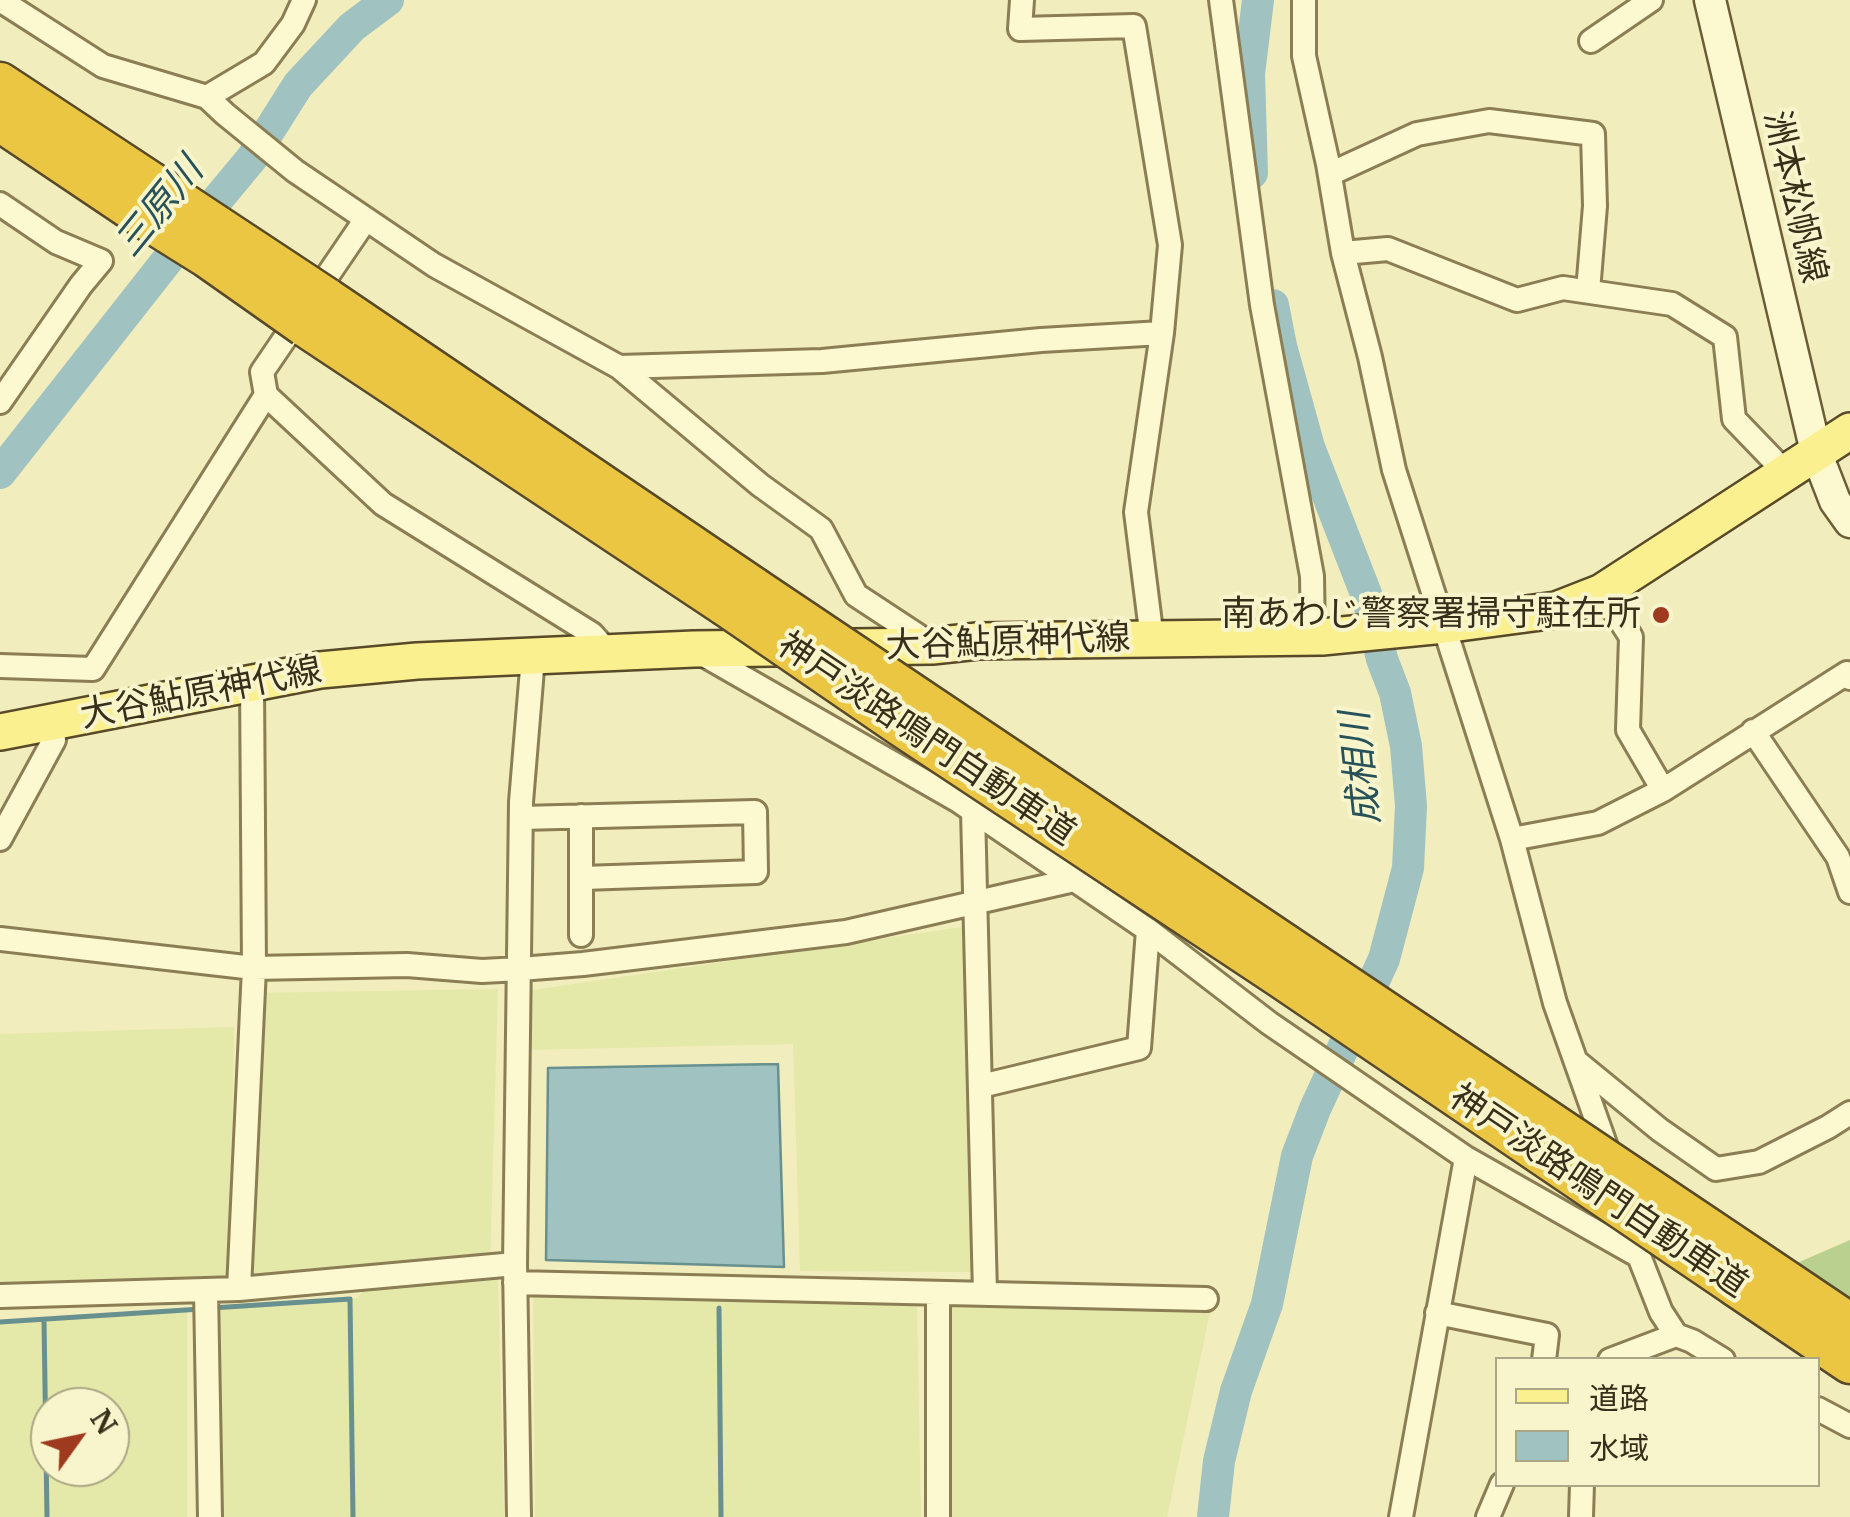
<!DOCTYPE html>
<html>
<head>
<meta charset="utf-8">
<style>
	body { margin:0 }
	#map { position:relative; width:1850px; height:1517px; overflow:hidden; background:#f2edbc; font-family:Merriweather,"Noto Sans JP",serif }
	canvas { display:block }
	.legend { position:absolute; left:1495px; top:1357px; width:325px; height:130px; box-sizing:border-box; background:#f8f5cc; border:2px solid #aba685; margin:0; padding:12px 18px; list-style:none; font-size:30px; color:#382f1a }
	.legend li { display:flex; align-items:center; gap:20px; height:50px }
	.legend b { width:50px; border:2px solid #aba685 }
	.north { position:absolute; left:30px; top:1387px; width:100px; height:100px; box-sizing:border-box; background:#f8f5cc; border:2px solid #aba685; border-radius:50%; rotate:57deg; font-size:28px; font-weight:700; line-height:40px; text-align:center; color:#382f1a }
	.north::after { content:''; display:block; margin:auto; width:35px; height:45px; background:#9f3a1f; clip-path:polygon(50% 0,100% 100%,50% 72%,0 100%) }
</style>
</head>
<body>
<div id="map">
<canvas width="1850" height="1517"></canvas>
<ul class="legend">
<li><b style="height:12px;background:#faf08f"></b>道路</li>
<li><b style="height:28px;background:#a0c2c0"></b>水域</li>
</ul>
<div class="north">N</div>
</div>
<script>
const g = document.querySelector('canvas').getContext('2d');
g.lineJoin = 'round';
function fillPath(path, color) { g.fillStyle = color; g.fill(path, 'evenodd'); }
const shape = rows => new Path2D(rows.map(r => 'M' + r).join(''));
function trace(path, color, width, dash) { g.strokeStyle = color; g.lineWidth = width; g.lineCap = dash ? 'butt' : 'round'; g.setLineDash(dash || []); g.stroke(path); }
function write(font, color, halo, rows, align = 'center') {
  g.font = font + ' Merriweather,"Noto Sans JP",serif'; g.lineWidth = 8; g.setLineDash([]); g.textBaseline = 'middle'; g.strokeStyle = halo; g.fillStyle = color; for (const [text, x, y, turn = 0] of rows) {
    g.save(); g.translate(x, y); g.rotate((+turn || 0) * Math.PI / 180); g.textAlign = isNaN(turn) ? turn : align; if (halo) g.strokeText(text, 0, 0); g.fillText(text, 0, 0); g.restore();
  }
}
const farmland = shape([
	[962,927,977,1272,800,1271,793,1044,525,1050,526,991],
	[498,989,490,1268,250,1292,253,993],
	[234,1027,230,1278,0,1287,0,1034],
	[374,1274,498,1277,504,1517,222,1517,219,1308,358,1298],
	[533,1290,917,1304,921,1517,535,1517],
	[945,1307,1210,1312,1167,1517,949,1517],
	[187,1312,187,1517,0,1517,0,1320],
	[50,1407,110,1407,110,1467,50,1467]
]);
const green = shape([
	[1850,1240,1850,1300,1797,1263]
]);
const water = shape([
	[778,1064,784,1267,546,1260,548,1068,778,1064]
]);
const stream = shape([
	[212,1308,350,1299,353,1517],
	[719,1308,721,1517],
	[44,1320,47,1517],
	[0,1322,201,1309]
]);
const river = shape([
	[1252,173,1249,74,1258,0],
	[0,473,173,253,252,158,298,85,352,27,388,0],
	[1213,1517,1219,1461,1236,1391,1267,1304,1297,1156,1315,1109,1384,959,1408,868,1411,806,1406,746,1395,693,1382,659,1368,599,1309,447,1281,346,1273,305]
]);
const minor = shape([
	[0,0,103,66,207,97,225,114,295,171,434,265,619,367,760,485,821,529,856,595,929,643],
	[1022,0,1020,29,1134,26,1170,245,1162,333,1136,512,1152,639],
	[1221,0,1262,305,1312,576,1313,637],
	[1304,0,1304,56,1328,164,1343,253,1370,357,1394,470,1512,839,1555,1003,1610,1158],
	[1591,41,1651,0],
	[207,97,264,63,293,24,304,0],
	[1330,174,1417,134,1489,121,1593,134,1595,206,1588,291],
	[0,204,56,242,101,261,81,285,0,402],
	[366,219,262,372,266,395,383,504,592,634,609,653],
	[1343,253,1388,249,1517,300,1563,288,1672,304,1725,337,1734,419,1785,472],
	[619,367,822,361,1041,340,1162,333],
	[1602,592,1631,637,1628,730,1663,790],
	[697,651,957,800,1148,930,1269,1023,1466,1158,1639,1256],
	[0,666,93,669,266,395],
	[1753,731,1838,857,1850,892],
	[973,811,985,1294],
	[581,816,581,935],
	[521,818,755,812,756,872,583,878],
	[0,839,54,740],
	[1512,839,1598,823,1663,790,1847,673,1850,678],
	[0,939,254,968,407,965,482,971,520,969,583,964,846,932,1074,880],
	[1577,1062,1660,1130,1716,1169,1759,1162,1828,1127,1850,1113],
	[981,1086,1139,1048,1148,930],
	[1629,1212,1639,1256,1661,1312,1676,1335,1692,1341,1723,1360],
	[515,1283,1206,1299],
	[239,1289,254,968,252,682],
	[206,1290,210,1517],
	[938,1293,938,1517],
	[0,1296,239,1289,515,1264],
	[1437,1313,1547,1335,1544,1360],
	[1610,1360,1676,1335],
	[1818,1409,1850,1426],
	[519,1517,515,1264,521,802,533,657],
	[1401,1517,1466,1158],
	[1488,1517,1502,1484],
	[1581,1517,1582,1484]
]);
const secondary = shape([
	[1710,0,1816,452,1835,501,1850,522]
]);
const primary = shape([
	[0,732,320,670,417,661,694,649,932,646,978,641,1322,637,1444,625,1556,610,1602,592,1850,431]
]);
const motorway = shape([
	[0,83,161,189],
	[0,121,143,217],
	[326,298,754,588],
	[305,326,725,605],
	[1755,1260,1850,1324],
	[1736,1286,1850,1363]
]);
const motorwayBridge = shape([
	[161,189,326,298],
	[143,217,207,257,305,326],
	[754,588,1755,1260],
	[725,605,900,725,1279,976,1736,1286]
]);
const markers = [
	[1661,615,10,"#9f3a1f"]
];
const streetNames = [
	["洲本松帆線",1794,197,77],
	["大谷鮎原神代線",1008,643,-2],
	["大谷鮎原神代線",201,694,-11],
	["神戸淡路鳴門自動車道",926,740,34],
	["神戸淡路鳴門自動車道",1598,1192,34]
];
const poiNames = [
	["南あわじ警察署掃守駐在所",1641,615]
];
const waterNames = [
	["三原川",160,208,-51],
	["成相川",1362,768,-96]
];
fillPath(farmland, '#e4e8a9');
fillPath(green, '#bad08f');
fillPath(water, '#a0c2c0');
trace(water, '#67908f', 2.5);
trace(stream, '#67908f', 5);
trace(river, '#a0c2c0', 32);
trace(minor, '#8b7d54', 28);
trace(secondary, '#6c5d37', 35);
trace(primary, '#584929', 40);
trace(motorway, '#584929', 45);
trace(minor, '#fcf8d0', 22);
trace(secondary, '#fcf8d0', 30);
trace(primary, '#faf08f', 35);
trace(motorway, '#eac643', 40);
trace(motorwayBridge, '#584929', 45, []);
trace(motorwayBridge, '#eac643', 40);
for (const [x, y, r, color] of markers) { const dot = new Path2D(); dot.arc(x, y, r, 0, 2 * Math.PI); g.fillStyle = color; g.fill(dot); trace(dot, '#f8f5cc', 4); }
write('35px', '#382f1a', '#f8f5cc', streetNames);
write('35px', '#382f1a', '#f8f5cc', poiNames, 'right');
write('italic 38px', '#28525a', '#f8f5cc', waterNames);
</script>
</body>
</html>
